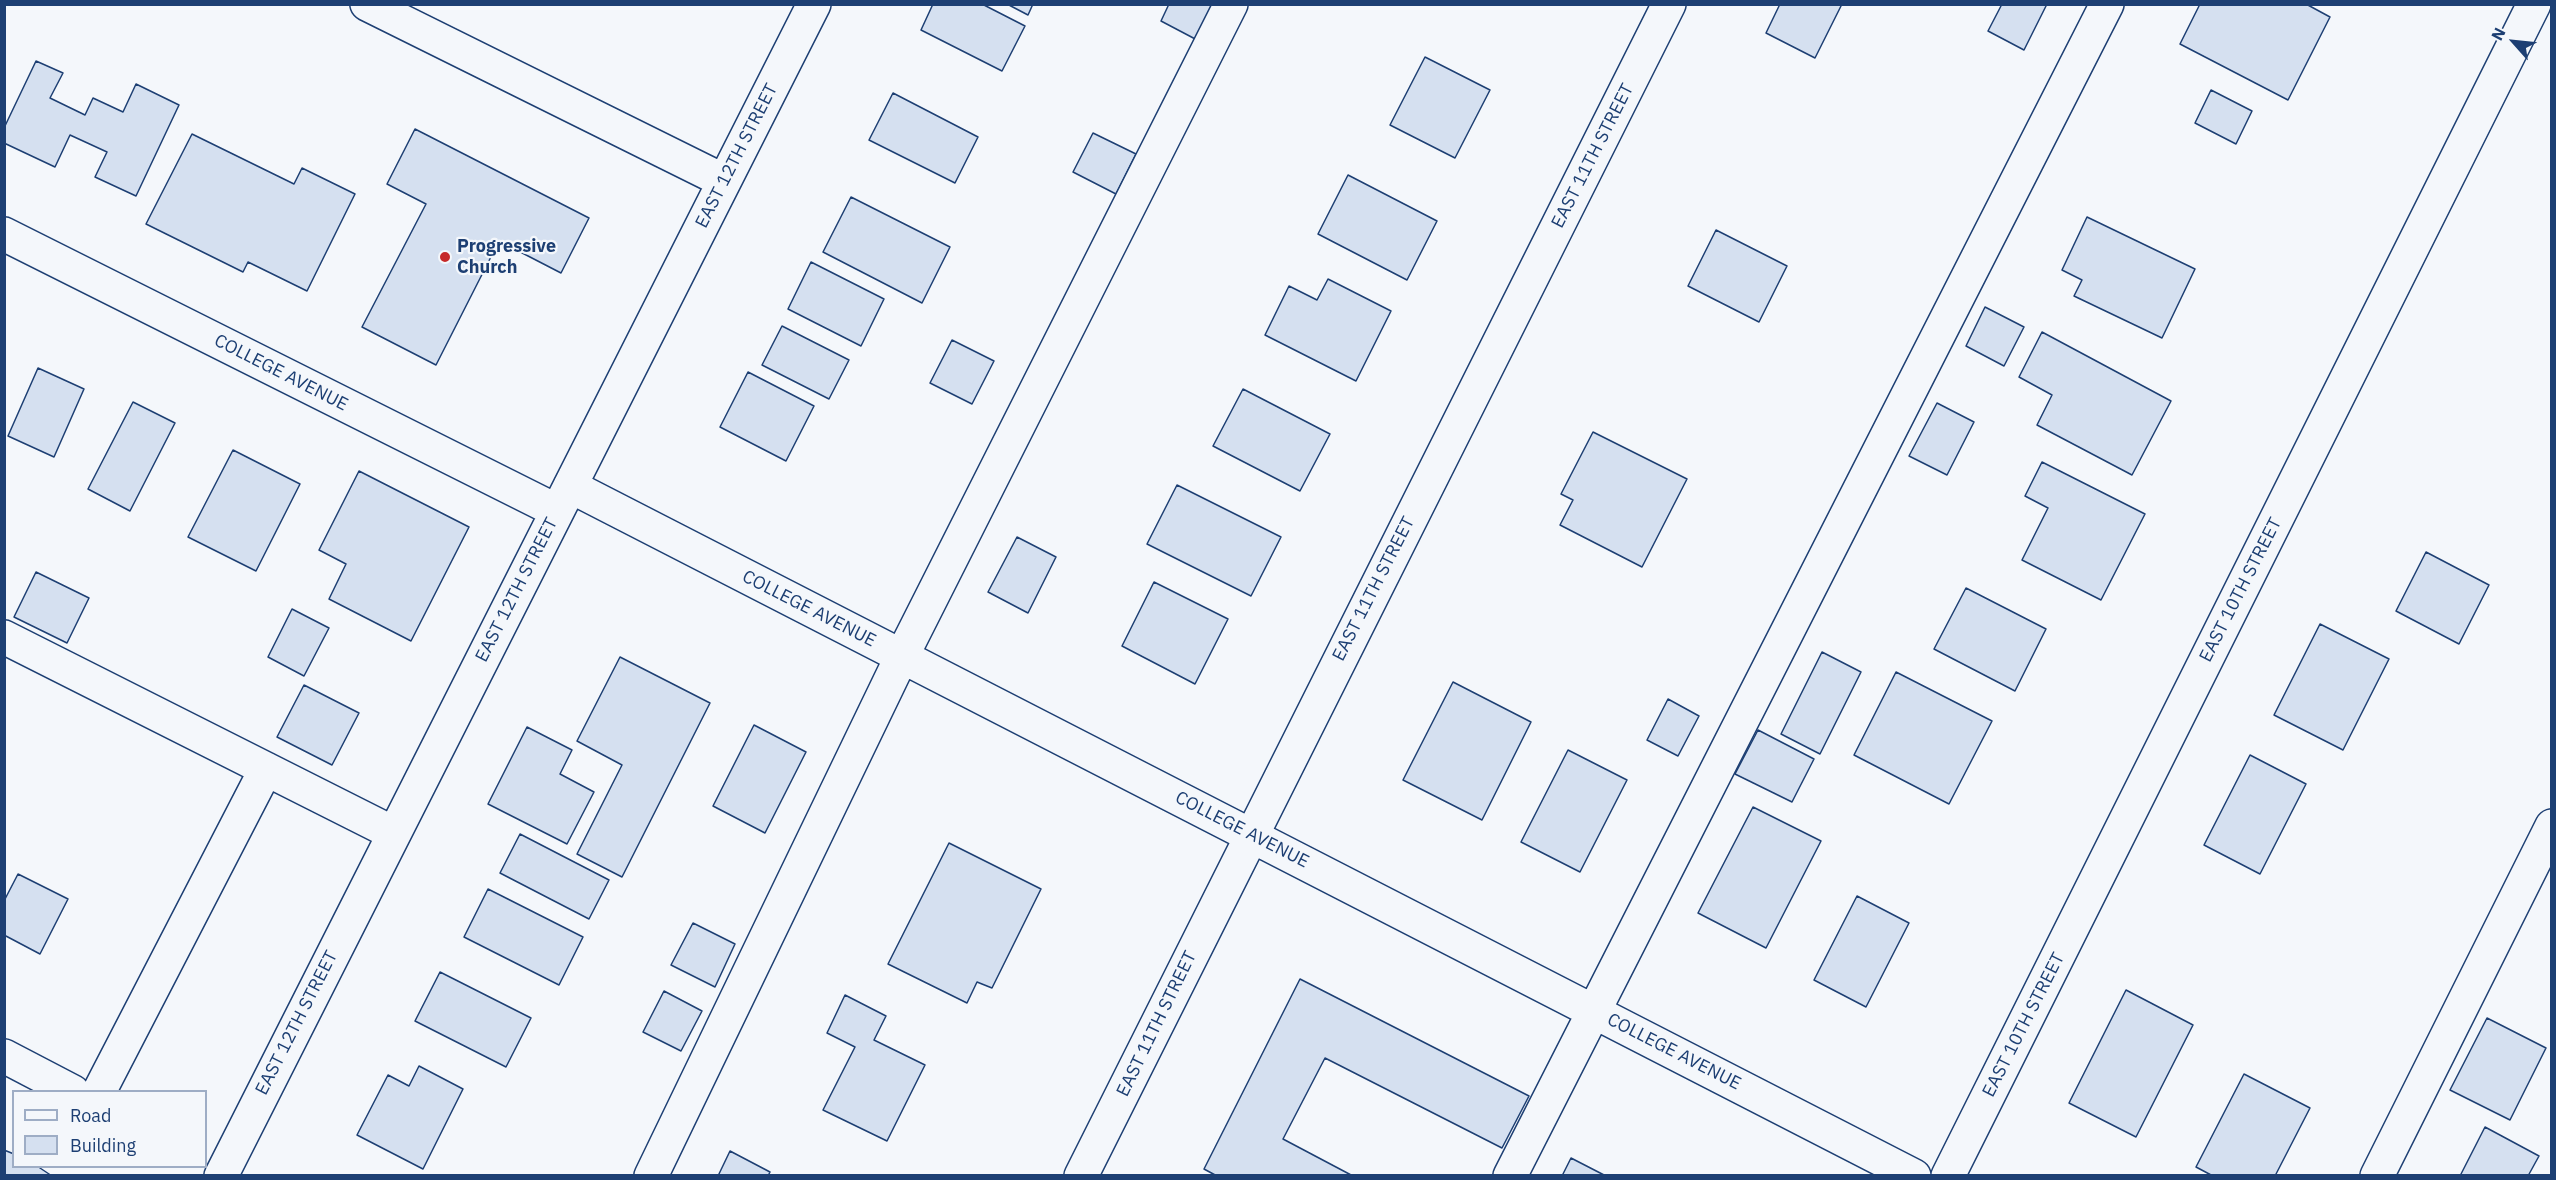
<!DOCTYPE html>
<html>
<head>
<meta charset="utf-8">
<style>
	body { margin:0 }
	#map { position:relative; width:2556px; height:1180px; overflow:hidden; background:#f4f7fb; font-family:"IBM Plex Sans",sans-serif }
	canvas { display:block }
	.frame { position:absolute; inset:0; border:6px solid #1d3f73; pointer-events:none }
	.legend { position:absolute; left:12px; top:1090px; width:195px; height:78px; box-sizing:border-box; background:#f4f7fb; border:2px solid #9eadc5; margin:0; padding:8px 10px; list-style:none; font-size:18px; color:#1d3f73 }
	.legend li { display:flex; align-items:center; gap:12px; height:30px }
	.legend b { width:30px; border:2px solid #9eadc5 }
	.north { position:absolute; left:2484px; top:12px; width:60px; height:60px; -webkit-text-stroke:4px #f4f7fb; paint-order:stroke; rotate:297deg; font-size:16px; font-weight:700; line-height:24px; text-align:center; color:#1d3f73 }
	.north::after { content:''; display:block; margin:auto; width:21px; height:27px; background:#1d3f73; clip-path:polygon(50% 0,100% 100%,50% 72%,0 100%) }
</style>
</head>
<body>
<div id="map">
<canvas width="2556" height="1180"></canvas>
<div class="frame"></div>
<ul class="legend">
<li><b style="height:8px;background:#f4f7fb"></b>Road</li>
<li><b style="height:16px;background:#d5e0f0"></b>Building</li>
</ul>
<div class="north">N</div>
</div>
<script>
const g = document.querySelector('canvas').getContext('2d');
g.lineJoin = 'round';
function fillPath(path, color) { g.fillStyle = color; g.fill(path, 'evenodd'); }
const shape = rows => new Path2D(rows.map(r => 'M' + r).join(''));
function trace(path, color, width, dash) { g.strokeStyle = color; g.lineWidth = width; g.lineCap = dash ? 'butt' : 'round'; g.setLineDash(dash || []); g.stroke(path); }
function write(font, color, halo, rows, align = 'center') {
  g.font = font + ' "IBM Plex Sans",sans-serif'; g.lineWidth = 4.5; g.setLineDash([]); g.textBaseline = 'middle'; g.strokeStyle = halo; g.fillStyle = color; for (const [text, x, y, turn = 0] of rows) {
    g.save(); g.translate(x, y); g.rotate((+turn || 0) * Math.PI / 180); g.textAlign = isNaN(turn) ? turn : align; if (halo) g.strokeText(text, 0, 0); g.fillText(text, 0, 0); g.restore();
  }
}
const building = shape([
	[933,4,982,4,1025,26,1002,71,921,30,933,4],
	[1007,4,1033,4,1028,15,1007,4],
	[1169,4,1217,4,1199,41,1161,21,1169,4],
	[1780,4,1842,4,1815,58,1766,33,1780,4],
	[2002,4,2047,4,2024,50,1988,31,2002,4],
	[2200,4,2306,4,2330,17,2288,100,2180,44,2200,4],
	[1425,57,1490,90,1455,158,1390,125,1425,57],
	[36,61,63,73,50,98,85,115,93,98,123,112,136,84,179,105,136,196,95,177,107,152,70,135,55,167,4,143,4,128,36,61],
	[2211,90,2252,111,2236,144,2195,123,2211,90],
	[893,93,978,137,955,183,869,140,893,93],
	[415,129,589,218,561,273,499,241,436,365,362,327,426,204,387,184,415,129],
	[1093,133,1136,154,1116,194,1073,172,1093,133],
	[192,134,294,184,302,168,355,194,307,291,248,262,243,272,146,224,192,134],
	[1348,175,1437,221,1407,280,1318,234,1348,175],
	[851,197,950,247,922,303,823,252,851,197],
	[2087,217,2195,269,2162,338,2074,296,2082,280,2062,270,2087,217],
	[1716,230,1787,266,1759,322,1688,286,1716,230],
	[811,262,884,299,861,346,788,309,811,262],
	[1328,279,1391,311,1356,381,1265,335,1289,286,1317,300,1328,279],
	[1985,307,2024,327,2004,366,1966,346,1985,307],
	[782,326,849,360,829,399,762,365,782,326],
	[2042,332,2171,401,2132,475,2037,425,2052,395,2019,377,2042,332],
	[952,340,994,361,972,404,930,383,952,340],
	[38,368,84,389,54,457,8,436,38,368],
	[748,372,814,406,786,461,720,427,748,372],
	[1243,389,1330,434,1300,491,1213,446,1243,389],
	[133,402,175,423,130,511,88,489,133,402],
	[1937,403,1974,422,1947,475,1909,456,1937,403],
	[1593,432,1687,479,1642,567,1560,525,1573,500,1561,494,1593,432],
	[233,450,300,484,256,571,188,537,233,450],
	[2042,462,2145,514,2101,600,2022,560,2048,508,2025,496,2042,462],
	[359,471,469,527,411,641,329,599,346,564,319,550,359,471],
	[1177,485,1281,537,1251,596,1147,544,1177,485],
	[1017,537,1056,557,1028,613,988,592,1017,537],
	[2426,552,2489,585,2459,644,2396,611,2426,552],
	[36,572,89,598,67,643,14,617,36,572],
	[1154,582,1228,619,1195,684,1122,646,1154,582],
	[1966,588,2046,629,2015,691,1934,649,1966,588],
	[292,609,329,628,304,676,268,657,292,609],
	[2320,624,2389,659,2343,750,2274,715,2320,624],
	[1822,652,1861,672,1820,754,1781,734,1822,652],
	[620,657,710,703,622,877,577,854,622,765,577,741,620,657],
	[1896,672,1992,721,1949,804,1854,755,1896,672],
	[1453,682,1531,722,1482,820,1403,780,1453,682],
	[304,685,359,713,332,765,277,737,304,685],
	[1668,699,1699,716,1678,756,1647,740,1668,699],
	[754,725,806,752,765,833,713,806,754,725],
	[527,727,572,750,560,774,594,792,567,844,488,804,527,727],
	[1758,730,1814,759,1792,802,1735,774,1758,730],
	[1568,750,1627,780,1580,872,1521,842,1568,750],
	[2250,755,2306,784,2260,874,2204,845,2250,755],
	[1753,807,1821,841,1766,948,1698,913,1753,807],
	[520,834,609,880,589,919,500,873,520,834],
	[949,843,1041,889,992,988,977,982,967,1003,888,964,949,843],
	[18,874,68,899,40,954,4,935,4,901,18,874],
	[488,889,583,937,559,985,464,937,488,889],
	[1857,896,1909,923,1866,1007,1814,980,1857,896],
	[693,923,735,944,715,987,671,965,693,923],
	[440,972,531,1018,506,1067,415,1021,440,972],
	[1300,979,1529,1096,1502,1148,1325,1058,1283,1139,1353,1176,1217,1176,1204,1169,1300,979],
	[2126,990,2193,1025,2136,1137,2069,1103,2126,990],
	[664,991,702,1011,681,1051,643,1032,664,991],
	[845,995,886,1016,874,1040,925,1065,887,1141,823,1110,855,1047,827,1033,845,995],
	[2487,1018,2546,1048,2510,1120,2450,1090,2487,1018],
	[419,1066,463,1089,423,1169,357,1135,388,1075,409,1086,419,1066],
	[2244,1074,2310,1108,2275,1176,2213,1176,2196,1167,2244,1074],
	[2485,1127,2539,1156,2528,1176,2460,1176,2485,1127],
	[4,1150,14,1154,14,1166,37,1166,52,1176,4,1176,4,1150],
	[730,1151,770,1172,768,1176,718,1176,730,1151],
	[1571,1158,1606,1176,1562,1176,1571,1158]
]);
const minor = shape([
	[367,4,724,181],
	[4,234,557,511],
	[570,486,1914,1176],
	[4,637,393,833],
	[4,1056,73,1092],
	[99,1092,266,769],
	[221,1176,814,4],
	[651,1176,902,656,1231,4],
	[1081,1176,1669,4],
	[1510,1176,2107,4],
	[1948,1176,2534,4],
	[2377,1176,2552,826]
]);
const markers = [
	[445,257,6,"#c62828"]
];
const streetNames = [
	["EAST 12TH STREET",737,156,-63],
	["EAST 11TH STREET",1593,156,-63],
	["COLLEGE AVENUE",281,373,27],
	["EAST 11TH STREET",1374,589,-63],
	["EAST 12TH STREET",517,590,-63],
	["EAST 10TH STREET",2241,590,-63],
	["COLLEGE AVENUE",809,609,27],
	["COLLEGE AVENUE",1242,830,27],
	["EAST 12TH STREET",297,1023,-63],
	["EAST 11TH STREET",1157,1024,-64],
	["EAST 10TH STREET",2024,1025,-63],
	["COLLEGE AVENUE",1674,1052,27]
];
const poiNames = [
	["Progressive",457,247],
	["Church",457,268]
];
fillPath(building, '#d5e0f0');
trace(building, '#1d3f73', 1.5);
trace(minor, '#1d3f73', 36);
trace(minor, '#f4f7fb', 33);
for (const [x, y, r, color] of markers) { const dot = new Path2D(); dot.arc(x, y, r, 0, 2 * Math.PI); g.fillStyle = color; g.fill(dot); trace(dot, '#f4f7fb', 2); }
write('18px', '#1d3f73', '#f4f7fb', streetNames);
write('bold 18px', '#1d3f73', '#f4f7fb', poiNames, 'left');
</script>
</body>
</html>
